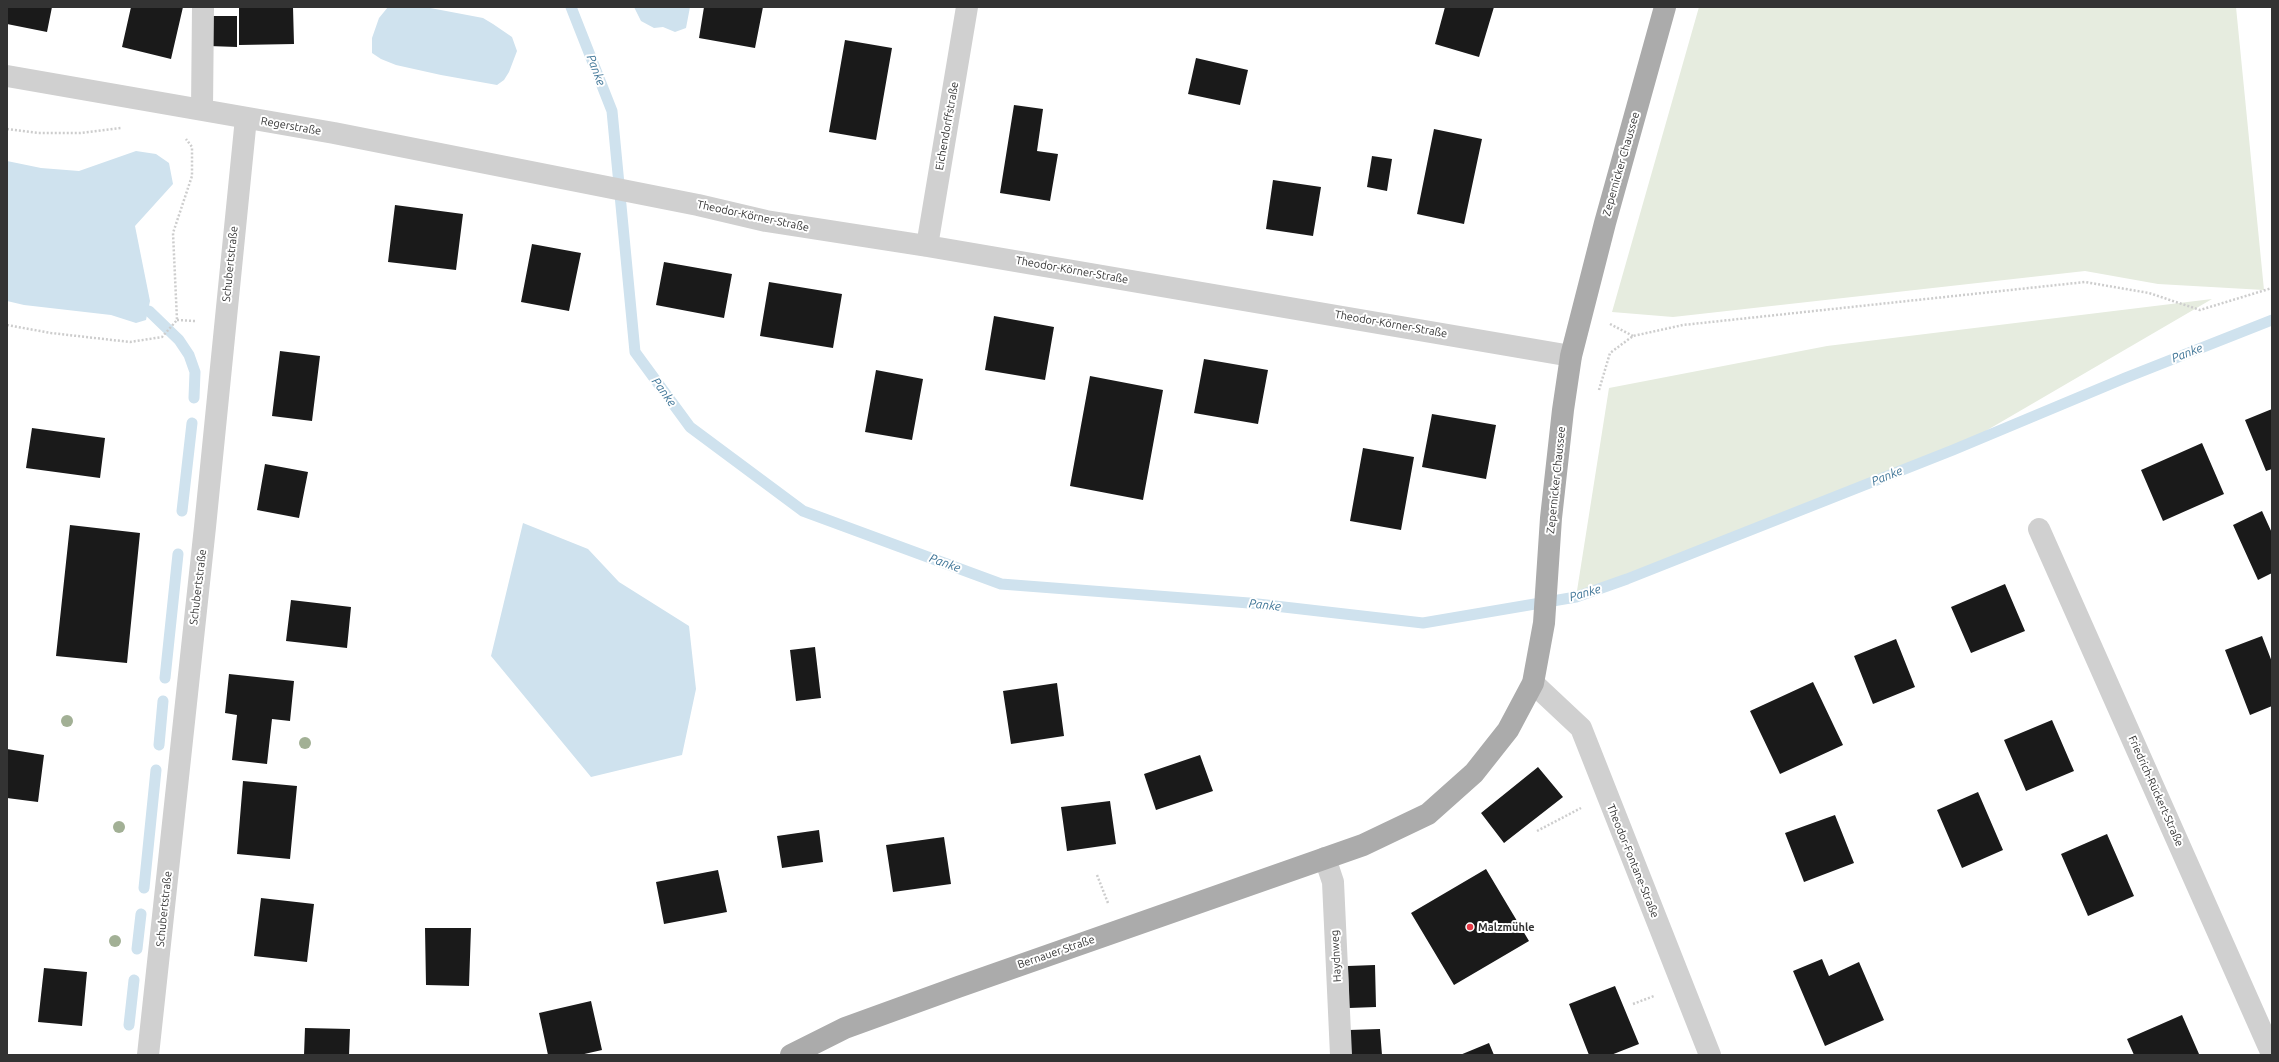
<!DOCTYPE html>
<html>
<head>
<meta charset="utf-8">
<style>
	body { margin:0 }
	#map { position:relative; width:2279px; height:1062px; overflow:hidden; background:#fff; font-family:Ubuntu,sans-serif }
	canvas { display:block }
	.frame { position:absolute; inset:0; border:8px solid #333; pointer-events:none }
</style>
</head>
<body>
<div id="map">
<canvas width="2279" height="1062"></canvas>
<div class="frame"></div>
</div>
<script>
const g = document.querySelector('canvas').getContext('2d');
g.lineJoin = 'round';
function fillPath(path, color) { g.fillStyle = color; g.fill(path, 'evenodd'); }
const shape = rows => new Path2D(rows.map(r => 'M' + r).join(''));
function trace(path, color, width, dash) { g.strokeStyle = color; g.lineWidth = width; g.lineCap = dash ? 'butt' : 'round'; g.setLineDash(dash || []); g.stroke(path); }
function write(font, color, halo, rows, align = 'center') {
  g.font = font + ' Ubuntu,sans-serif'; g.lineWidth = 4; g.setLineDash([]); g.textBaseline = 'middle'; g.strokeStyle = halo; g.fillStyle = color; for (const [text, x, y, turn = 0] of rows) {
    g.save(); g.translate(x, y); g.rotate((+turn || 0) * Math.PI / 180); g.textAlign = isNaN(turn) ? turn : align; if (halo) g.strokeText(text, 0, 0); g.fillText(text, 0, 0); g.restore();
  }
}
const green = shape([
	[1699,7,2236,7,2264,290,2158,284,2085,271,1673,317,1612,312],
	[2212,299,1953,450,1576,597,1609,388,1827,346]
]);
const water = shape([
	[388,7,425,7,483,18,493,24,512,37,517,51,509,72,504,80,497,85,441,75,396,65,381,59,372,53,372,38,379,18],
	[634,7,690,7,686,28,675,32,663,27,654,28,641,21],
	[136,151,156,154,169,163,173,184,135,226,150,301,146,320,136,323,111,315,24,305,7,301,7,161,41,168,79,171],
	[523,523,588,549,619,582,689,626,696,689,682,755,591,777,491,656]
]);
const stream = shape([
	[571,7,612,111,635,352,690,427,803,511,1001,584,1249,603,1423,623,1576,597,1627,579,1953,450,2125,378,2272,320],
	[149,311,179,340,189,355,195,372,194,398],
	[182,511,192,423],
	[165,678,178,554],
	[159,745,163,701],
	[144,888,156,770],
	[137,949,141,914],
	[129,1025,134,980]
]);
const building = shape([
	[7,7,52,7,47,32,7,24],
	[131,7,183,7,171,59,122,47],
	[239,7,293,7,294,44,239,45],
	[704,7,763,7,755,48,699,38],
	[1445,7,1494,7,1479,57,1435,44],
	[210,16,237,16,237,47,209,46],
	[845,40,892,48,876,140,829,132],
	[1196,58,1248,70,1240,105,1188,94],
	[1014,105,1043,109,1037,151,1058,154,1050,201,1000,193],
	[1434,129,1482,139,1464,224,1417,214],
	[1372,156,1392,159,1387,191,1367,187],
	[1273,180,1321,187,1313,236,1266,229],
	[395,205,463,214,456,270,388,262],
	[532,244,581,253,569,311,521,302],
	[664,262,732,274,724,318,656,305],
	[769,282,842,294,833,348,760,336],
	[994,316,1054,327,1045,380,985,370],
	[280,351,320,356,312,421,272,416],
	[1204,359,1268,370,1258,424,1194,413],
	[876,370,923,379,912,440,865,432],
	[1090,376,1163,390,1143,500,1070,486],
	[2272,409,2272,469,2266,471,2245,420],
	[1432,414,1496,425,1486,479,1422,467],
	[32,428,105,438,100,478,26,468],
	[2202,443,2224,494,2163,521,2141,470],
	[1363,448,1414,457,1401,530,1350,521],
	[265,464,308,472,299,518,257,510],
	[2262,511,2272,533,2272,573,2258,580,2233,525],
	[70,525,140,533,127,663,56,656],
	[2005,584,2025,631,1971,653,1951,607],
	[291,600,351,607,347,648,286,641],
	[2262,636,2272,662,2272,706,2250,715,2225,650],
	[1896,639,1915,687,1873,704,1854,656],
	[815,647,821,698,796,701,790,650],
	[229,674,294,681,290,721,272,719,267,764,232,760,237,715,225,713],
	[1813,682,1843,745,1780,774,1750,711],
	[1057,683,1064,736,1011,744,1003,691],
	[2052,720,2074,771,2026,791,2004,740],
	[7,749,44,755,38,802,7,798],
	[1200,755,1213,791,1156,810,1144,774],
	[1538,767,1563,797,1504,843,1481,813],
	[243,781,297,786,290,859,237,854],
	[1978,792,2003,850,1962,868,1937,810],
	[1110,801,1116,844,1067,851,1061,807],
	[1835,815,1854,863,1804,882,1785,833],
	[819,830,823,862,782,868,777,836],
	[2107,834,2134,896,2088,916,2061,854],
	[944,837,951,884,893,892,886,845],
	[1486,869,1529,941,1454,985,1411,913],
	[718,870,727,912,664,924,656,882],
	[261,898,314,904,307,962,254,956],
	[425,928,471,928,469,986,426,985],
	[1822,959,1829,976,1859,962,1884,1020,1825,1046,1793,971],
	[1375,965,1376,1007,1349,1008,1348,966],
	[44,968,87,972,82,1026,38,1022],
	[1615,986,1639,1044,1611,1055,1589,1055,1569,1004],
	[591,1001,602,1050,580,1055,548,1055,539,1013],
	[2182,1015,2199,1054,2134,1055,2127,1039],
	[305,1028,350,1029,349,1055,304,1055],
	[1380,1029,1382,1055,1350,1055,1349,1030],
	[1489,1043,1494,1055,1460,1055]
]);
const path = shape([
	[7,129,38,133,80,133,121,128],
	[177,320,195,321],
	[1610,324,1633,336],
	[7,325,51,333,130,342,162,337,177,320,173,233,192,176,192,147,186,139],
	[1599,390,1610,353,1633,336,1683,325,2085,282,2149,293,2200,310,2272,288],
	[1537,831,1581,808],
	[1097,875,1108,903],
	[1633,1004,1654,996]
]);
const minor = shape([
	[7,76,334,133,698,205,766,221,927,246,1571,356],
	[202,109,203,7],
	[927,246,967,7],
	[2039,529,2272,1054],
	[1533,683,1581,728,1710,1055],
	[1325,858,1333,882,1341,1055],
	[148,1055,205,527,246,118]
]);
const major = shape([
	[791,1055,845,1028,958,987,1363,845,1428,814,1474,773,1508,730,1533,683,1544,623,1551,518,1563,410,1571,356,1605,223,1665,7]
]);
const trees = [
	[67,721],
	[305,743],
	[119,827],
	[115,941]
];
const markers = [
	[1470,927,4,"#e63946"]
];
const streetNames = [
	["Regerstraße",291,126,10],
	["Eichendorffstraße",947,126,-80],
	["Zepernicker Chaussee",1621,164,-74],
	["Theodor-Körner-Straße",753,216,12],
	["Schubertstraße",230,264,-84],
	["Theodor-Körner-Straße",1072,270,10],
	["Theodor-Körner-Straße",1391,324,10],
	["Zepernicker Chaussee",1556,480,-84],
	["Schubertstraße",198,587,-83],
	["Friedrich-Rückert-Straße",2156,791,66],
	["Theodor-Fontane-Straße",1633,861,68],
	["Schubertstraße",164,909,-84],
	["Bernauer Straße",1056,952,-19],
	["Haydnweg",1336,956,-93]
];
const poiNames = [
	["Malzmühle",1478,927]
];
const waterNames = [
	["Panke",596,70,69],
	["Panke",2187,353,-21],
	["Panke",664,392,54],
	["Panke",1887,476,-22],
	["Panke",945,563,20],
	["Panke",1585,593,-16],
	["Panke",1265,605,6]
];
fillPath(green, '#e6ecdf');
fillPath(water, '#cfe2ee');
trace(stream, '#cfe2ee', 11);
fillPath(building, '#1a1a1a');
trace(path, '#cdcdcd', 2.5, [2, 2]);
trace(minor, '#d0d0d0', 22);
trace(major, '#ababab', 22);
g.fillStyle = '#a2b095';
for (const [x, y] of trees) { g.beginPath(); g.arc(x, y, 6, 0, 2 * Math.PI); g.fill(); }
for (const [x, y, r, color] of markers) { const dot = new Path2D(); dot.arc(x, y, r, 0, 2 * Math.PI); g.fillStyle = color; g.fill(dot); trace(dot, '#fff', 1.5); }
write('11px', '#333', '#fff', streetNames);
write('bold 11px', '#333', '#fff', poiNames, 'left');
write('italic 12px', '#3f7597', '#fff', waterNames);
</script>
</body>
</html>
